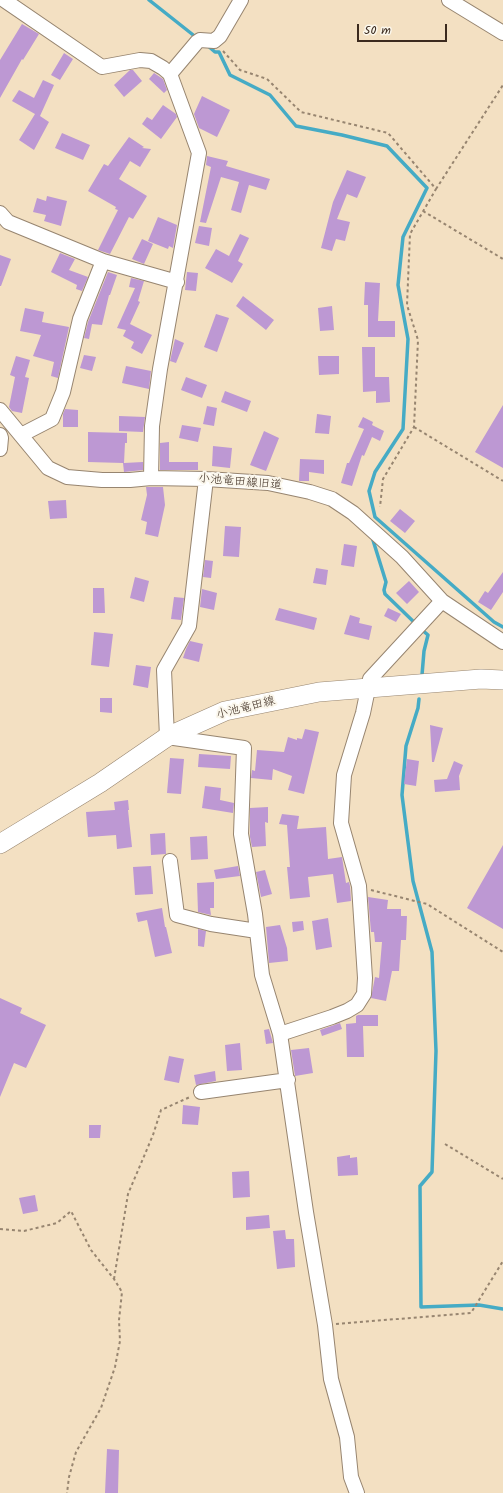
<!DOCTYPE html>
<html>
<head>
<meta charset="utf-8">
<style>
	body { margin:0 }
	#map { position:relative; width:503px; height:1493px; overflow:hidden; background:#f3e0c2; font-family:Kalam,sans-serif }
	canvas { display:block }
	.scale { position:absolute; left:357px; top:24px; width:90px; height:18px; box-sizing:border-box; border:2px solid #3b2a1e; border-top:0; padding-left:5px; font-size:12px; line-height:14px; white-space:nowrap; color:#3b2a1e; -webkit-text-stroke:3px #fbf7ec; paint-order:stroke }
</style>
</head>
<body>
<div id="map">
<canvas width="503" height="1493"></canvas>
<div class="scale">50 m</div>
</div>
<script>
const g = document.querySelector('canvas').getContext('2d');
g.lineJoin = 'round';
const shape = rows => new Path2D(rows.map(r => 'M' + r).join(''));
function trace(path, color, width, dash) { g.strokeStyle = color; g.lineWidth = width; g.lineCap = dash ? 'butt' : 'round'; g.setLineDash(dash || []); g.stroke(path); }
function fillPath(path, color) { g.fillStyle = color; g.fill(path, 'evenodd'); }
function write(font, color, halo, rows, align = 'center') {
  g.font = font + ' Kalam,"Klee One",sans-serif'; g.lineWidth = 4; g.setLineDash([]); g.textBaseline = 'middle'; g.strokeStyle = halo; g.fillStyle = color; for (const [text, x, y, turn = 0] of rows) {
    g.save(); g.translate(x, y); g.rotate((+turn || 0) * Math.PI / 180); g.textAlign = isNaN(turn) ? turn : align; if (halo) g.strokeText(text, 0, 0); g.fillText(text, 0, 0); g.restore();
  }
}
const stream = shape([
	[149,0,197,38],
	[207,45,215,52,219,52,230,75,270,95,296,126,342,135,387,146,427,188,403,237,398,285,408,339,403,429,375,472,369,491,375,517,494,622,503,627],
	[372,537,386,582,384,590,385,594,417,625],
	[421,629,428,635,424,651,422,675],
	[419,699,418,708,406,746,402,795,413,881,432,952,436,1051,432,1172,420,1186,421,1307,479,1305,503,1309]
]);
const building = shape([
	[22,24,39,34,23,60,22,59,0,98,0,60],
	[64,53,73,59,60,80,51,75],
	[130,70,133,70,142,81,124,97,114,85],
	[154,73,163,79,167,90,164,93,149,79],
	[43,80,54,85,40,116,49,122,34,150,19,140,35,114,12,101,19,90,34,98],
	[202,96,230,110,217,137,199,128,194,114],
	[163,105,176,114,177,117,161,139,142,124,147,117,152,120],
	[62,133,90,145,83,160,55,148],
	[129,137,144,147,142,148,151,149,140,167,130,161,119,179,147,196,133,219,129,217,110,254,98,250,118,210,115,209,116,207,88,191,104,164,108,166],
	[207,156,228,161,226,166,270,179,266,190,249,185,241,213,231,210,239,182,221,177,206,223,200,222,211,167,206,165],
	[347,170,366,177,357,198,347,194,337,219,350,222,345,241,336,239,332,251,321,248,333,202],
	[47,196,67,201,61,226,44,221,46,215,33,212,37,198,46,201],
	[158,217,177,225,173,248,169,246,168,249,148,241],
	[199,226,212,228,209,246,195,243],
	[240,234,249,238,238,261,243,264,232,283,205,268,216,249,229,256],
	[142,239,153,244,144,264,132,259],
	[60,253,75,259,69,270,88,277,82,291,76,289,77,285,51,272],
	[0,255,11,259,1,286,0,286],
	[108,272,117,275,110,295,109,295,102,325,92,324,89,339,84,338,88,322],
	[187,272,198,273,196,291,185,290],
	[131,278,144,281,138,301,140,302,130,324,152,335,142,354,131,348,134,342,123,336,126,330,117,328,135,288,129,287],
	[365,282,380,283,378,321,395,321,395,337,368,337,368,305,364,305],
	[243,296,274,320,266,330,236,306],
	[332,306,334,330,320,331,318,308],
	[25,308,44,312,42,322,69,327,58,378,51,376,54,362,33,356,41,335,20,331],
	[216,314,229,318,217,352,204,347],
	[175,339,184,343,176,363,170,361],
	[362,347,375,347,375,377,389,377,390,402,376,403,376,391,363,392],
	[84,355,96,357,92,371,80,368],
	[16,356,30,360,25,377,29,378,22,413,12,411,9,407,15,377,10,375],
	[318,356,339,356,339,374,319,375],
	[126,366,151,371,149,389,122,383],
	[186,377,207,385,202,398,181,390],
	[225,391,251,401,247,412,221,402],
	[503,405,503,468,475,452],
	[207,406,217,408,214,426,203,424],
	[65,409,78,410,78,427,63,427,63,414],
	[317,414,331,416,329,434,315,433],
	[119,416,145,417,143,432,119,431],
	[363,417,373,422,372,425,384,431,380,441,372,437,364,456,362,455,352,486,341,483,347,463,349,463,364,429,358,427],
	[182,425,201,428,198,442,179,438],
	[264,431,279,438,266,471,250,465],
	[88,432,127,433,127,443,125,443,124,463,143,462,143,470,124,472,123,463,88,462],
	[169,442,169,462,198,462,198,470,160,470,160,443],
	[213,446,232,448,230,468,212,466],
	[300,459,324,460,324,474,309,472,309,481,299,481],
	[146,487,163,487,165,505,158,537,145,534,147,522,141,520,147,495],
	[66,500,67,518,50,519,48,501],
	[400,509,415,521,405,533,390,521],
	[225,526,241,527,239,557,223,556],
	[344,544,357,546,354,567,341,565],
	[205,560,213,561,211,578,203,577],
	[316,568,328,570,326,585,313,583],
	[503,572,503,592,491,610,478,602,485,591,488,593],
	[135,577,149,581,144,602,130,598],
	[409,581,419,592,407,604,396,593],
	[93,588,104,588,105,613,93,613],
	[202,589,217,593,214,610,200,607],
	[174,597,184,598,181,620,171,619],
	[279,608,317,618,314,630,275,620],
	[388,608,401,614,396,622,384,616],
	[350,615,360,618,359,623,372,626,369,640,344,634],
	[94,632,113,634,109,667,91,665],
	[190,641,203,644,199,662,183,658,186,649],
	[136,665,151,667,148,688,133,685],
	[100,698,112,698,112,713,100,712],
	[430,725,443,728,434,762,432,762],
	[305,729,319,732,304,794,288,790,292,776,273,769,272,780,251,778,252,770,255,771,257,750,284,752,288,737,297,740,297,738,302,739],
	[199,754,231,756,230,769,198,767],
	[170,758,184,759,181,794,167,793],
	[407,759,419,761,416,786,404,784],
	[454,761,463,765,459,776,460,790,435,792,434,780,447,779],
	[205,786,221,788,220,800,234,803,233,813,202,808],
	[128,800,129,810,128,810,132,847,117,849,116,835,88,837,86,812,115,810,114,802],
	[268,807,268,823,265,822,266,846,252,847,250,837,250,808],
	[282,814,299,816,297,829,326,827,328,859,342,857,346,883,349,882,350,886,351,901,337,903,333,874,308,877,310,897,290,899,287,867,290,867,287,825,279,824],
	[165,833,166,854,151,855,150,834],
	[207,836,208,859,191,860,190,837],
	[503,845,503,929,467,908],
	[151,866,153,894,135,895,133,867],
	[238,866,240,876,216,879,214,870],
	[265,870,272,894,261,897,256,872],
	[214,882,214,908,210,908,211,915,198,912,197,883],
	[368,897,388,900,387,909,401,909,401,916,407,916,406,940,401,940,399,971,392,971,386,1001,371,998,375,977,379,978,382,942,375,942,374,932,371,932],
	[162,908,165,927,166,927,172,953,155,957,147,920,138,922,136,913],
	[328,918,332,947,316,950,312,921],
	[303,921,304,930,293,932,292,922],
	[280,925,287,948,288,961,269,963,266,927],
	[198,929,206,931,204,947,198,946],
	[0,998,22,1008,20,1013,46,1025,26,1068,14,1063,0,1097],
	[358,1015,378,1015,378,1026,363,1026,364,1057,347,1057,346,1024,356,1023,356,1016],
	[340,1023,342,1029,322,1036,320,1030],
	[269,1029,273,1043,266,1044,264,1030],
	[240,1043,242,1070,227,1071,225,1045],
	[309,1048,313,1073,295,1076,291,1050],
	[169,1056,184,1059,179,1083,164,1080],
	[215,1071,216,1081,196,1085,194,1075],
	[183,1105,200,1107,198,1125,182,1124],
	[89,1125,101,1125,100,1138,89,1138],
	[350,1155,350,1158,357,1157,358,1175,338,1176,337,1157],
	[249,1171,250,1197,233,1198,232,1172],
	[35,1195,38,1211,23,1214,19,1198],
	[269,1215,270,1228,246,1230,246,1217],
	[285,1230,286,1239,294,1239,295,1267,277,1269,273,1231],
	[107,1449,119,1450,118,1493,105,1493]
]);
const path = shape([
	[223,51,240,70,267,79,301,112,388,133,436,189,410,234,407,305,418,340,414,427,383,479,380,507],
	[436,189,503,85],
	[423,211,503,259],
	[414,427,503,481],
	[371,890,427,904,503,952],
	[445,1144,503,1179],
	[0,1229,24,1231,57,1223,71,1211,91,1250,114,1279,122,1292,119,1320,120,1341,115,1367,101,1408,76,1452,69,1477,67,1493],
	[114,1279,128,1194,153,1135,161,1110,190,1097],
	[336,1324,471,1313,503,1261]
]);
const street = shape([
	[4,0,102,67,140,60,151,61,163,68,170,74,199,153,160,369,152,426,151,478],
	[449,0,503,33],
	[170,74,197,42,200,40,214,41,220,36,241,0],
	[0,213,8,222,103,261,177,282],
	[0,410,48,468,67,477,102,480,130,480,151,478,206,479,268,483,310,492,332,499,353,513,402,557,442,601,503,642],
	[0,435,1,438,0,449],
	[21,435,52,419,63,392,80,319,103,261],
	[206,479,189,626,164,670,167,737,244,748,241,834,255,914,262,975,280,1034,306,1212,325,1325,331,1379,347,1437,351,1477,357,1493],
	[170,861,177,915,211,924,257,931],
	[280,1034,332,1017,347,1011,357,1005,364,994,365,978,359,886,341,823,344,775,363,713,370,679,442,601],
	[201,1092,288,1080]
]);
const secondary = shape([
	[0,844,100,783,167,737,225,711,319,692,481,679,503,680]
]);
const streetNames = [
	["小池竜田線旧道",240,483,5],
	["小池竜田線",246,709,-14]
];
trace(stream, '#45abc5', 3.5);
fillPath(building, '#bd98d3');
trace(street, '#978570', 16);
trace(secondary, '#978570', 20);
trace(path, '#978570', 2, [3, 3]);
trace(street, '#fff', 14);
trace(secondary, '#fff', 19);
write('12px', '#3b2a1e', '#fbf7ec', streetNames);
</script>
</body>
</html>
